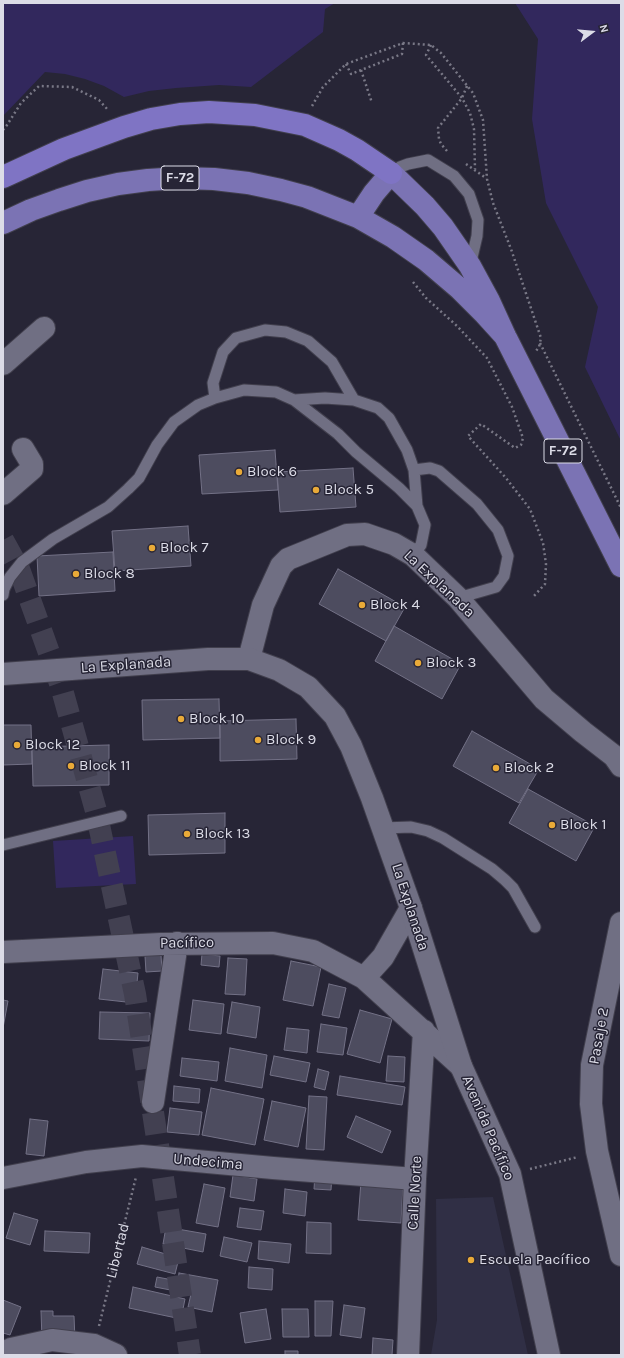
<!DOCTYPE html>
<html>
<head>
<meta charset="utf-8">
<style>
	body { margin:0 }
	#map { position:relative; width:624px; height:1358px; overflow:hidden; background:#272536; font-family:Karla,sans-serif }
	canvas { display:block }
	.frame { position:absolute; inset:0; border:4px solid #dcdce7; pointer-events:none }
	.north { position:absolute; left:572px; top:12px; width:40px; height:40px; -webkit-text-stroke:3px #272536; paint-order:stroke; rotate:74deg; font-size:11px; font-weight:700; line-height:16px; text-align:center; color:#dcdce7 }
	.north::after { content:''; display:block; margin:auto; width:14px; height:18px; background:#dcdce7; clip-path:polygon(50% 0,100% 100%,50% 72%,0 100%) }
</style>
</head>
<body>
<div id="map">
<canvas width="624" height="1358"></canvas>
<div class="frame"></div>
<div class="north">N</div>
</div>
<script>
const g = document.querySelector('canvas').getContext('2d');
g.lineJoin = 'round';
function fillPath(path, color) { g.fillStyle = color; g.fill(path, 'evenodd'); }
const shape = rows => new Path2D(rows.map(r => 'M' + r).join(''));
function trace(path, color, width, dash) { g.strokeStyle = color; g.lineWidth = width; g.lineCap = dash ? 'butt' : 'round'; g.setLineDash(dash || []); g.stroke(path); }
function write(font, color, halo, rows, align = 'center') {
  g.font = font + ' Karla,sans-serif'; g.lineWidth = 3; g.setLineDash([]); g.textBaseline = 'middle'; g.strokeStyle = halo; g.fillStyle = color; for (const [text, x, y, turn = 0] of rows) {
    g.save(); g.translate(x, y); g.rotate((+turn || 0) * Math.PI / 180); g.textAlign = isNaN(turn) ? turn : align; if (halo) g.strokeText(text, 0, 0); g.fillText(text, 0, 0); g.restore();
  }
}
const built = shape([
	[493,1197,528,1355,431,1355,437,1320,436,1199]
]);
const green = shape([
	[3,3,335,3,325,9,323,32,251,87,219,85,176,88,149,91,124,97,104,86,85,79,65,74,45,72,3,116],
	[515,3,621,3,621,441,585,367,598,307,546,203,532,119,538,39],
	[133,836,136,884,56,888,53,841]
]);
const building = shape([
	[275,450,278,490,202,494,199,455,275,450],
	[353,468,356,507,280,512,277,472,353,468],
	[188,526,191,566,115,571,112,531,188,526],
	[113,552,115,591,39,596,37,556,113,552],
	[338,569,405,607,386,641,319,604,338,569],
	[394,626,461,664,442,699,375,661,394,626],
	[219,699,220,738,143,740,142,700,219,699],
	[296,719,297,759,220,761,220,721,296,719],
	[3,725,31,725,32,764,3,765,3,725],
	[472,731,539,769,519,803,453,766,472,731],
	[109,745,109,785,33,786,32,747,109,745],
	[528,789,595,826,576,861,509,823,528,789],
	[225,813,225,853,149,855,148,815,225,813],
	[202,954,220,956,219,967,201,965,202,954],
	[161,955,162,971,146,972,145,956,161,955],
	[228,958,247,959,245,995,225,994,228,958],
	[291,961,321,967,313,1006,283,1000,291,961],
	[103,969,138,973,135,1003,99,999,103,969],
	[329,984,346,988,339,1018,322,1015,329,984],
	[3,1000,8,1001,3,1028,3,1000],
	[193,1000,224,1004,221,1034,189,1030,193,1000],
	[232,1002,260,1007,256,1038,227,1033,232,1002],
	[360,1010,392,1019,380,1063,347,1054,360,1010],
	[100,1012,150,1013,149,1041,99,1039,100,1012],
	[321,1024,347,1028,343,1055,317,1052,321,1024],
	[287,1028,309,1030,307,1053,284,1050,287,1028],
	[230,1048,267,1055,262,1088,225,1081,230,1048],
	[274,1056,310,1063,306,1082,270,1075,274,1056],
	[388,1056,405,1057,404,1082,386,1081,388,1056],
	[182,1058,219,1062,217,1081,180,1076,182,1058],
	[318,1069,329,1072,325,1090,314,1087,318,1069],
	[340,1076,405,1087,402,1105,337,1095,340,1076],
	[174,1086,200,1089,199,1103,173,1101,174,1086],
	[211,1088,264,1099,255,1145,202,1135,211,1088],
	[309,1096,327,1097,324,1150,306,1149,309,1096],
	[272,1101,306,1108,298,1147,264,1140,272,1101],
	[170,1108,202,1112,199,1135,167,1132,170,1108],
	[356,1116,391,1131,382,1153,347,1137,356,1116],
	[30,1119,48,1121,44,1156,26,1154,30,1119],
	[315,1174,332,1175,331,1190,314,1189,315,1174],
	[233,1175,257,1179,254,1201,230,1197,233,1175],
	[361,1182,403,1186,401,1223,358,1220,361,1182],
	[204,1184,225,1188,218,1227,196,1223,204,1184],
	[285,1189,307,1192,305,1216,283,1213,285,1189],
	[240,1208,264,1211,261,1230,237,1227,240,1208],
	[14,1213,38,1220,30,1245,6,1238,14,1213],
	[307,1222,331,1223,331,1254,306,1253,307,1222],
	[166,1227,206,1234,203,1252,163,1244,166,1227],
	[45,1231,90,1233,89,1253,44,1251,45,1231],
	[224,1237,252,1243,247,1262,220,1256,224,1237],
	[259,1241,291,1244,289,1263,258,1259,259,1241],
	[142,1247,179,1258,175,1274,137,1264,142,1247],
	[249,1267,273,1269,272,1290,248,1288,249,1267],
	[179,1273,218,1280,212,1312,188,1307,191,1294,155,1287,157,1277,178,1281,179,1273],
	[133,1287,185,1299,181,1319,129,1308,133,1287],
	[3,1300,21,1307,10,1335,3,1333,3,1300],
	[315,1301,333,1301,331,1336,315,1336,315,1301],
	[344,1305,365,1308,361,1338,340,1335,344,1305],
	[266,1309,271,1339,245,1343,240,1313,266,1309],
	[282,1309,308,1309,309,1337,283,1337,282,1309],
	[41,1311,53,1311,53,1316,74,1316,75,1340,42,1340,41,1311],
	[373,1338,393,1340,392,1355,372,1355,373,1338],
	[285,1351,298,1351,298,1355,285,1355,285,1351]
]);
const trunkTunnel = shape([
	[3,540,19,569,61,686,96,811,135,994,190,1355]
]);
const path = shape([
	[431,45,426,55,462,98,470,113,474,129,475,169],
	[346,64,351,74,402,54,403,43],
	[361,70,372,103],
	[312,106,323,87,346,64,403,43,431,45,441,53,473,93,483,120,487,179,493,203,511,249,541,338,539,347,536,351],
	[3,130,7,125,21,103,39,86,72,87,99,100,108,110],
	[447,151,441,144,439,139,438,128,462,98,467,86],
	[466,164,486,178],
	[413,282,426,298,457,326,487,358,512,407,523,438,521,445,515,448,481,424,468,436,506,478,530,509,543,543,546,564,545,584,533,597],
	[540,343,621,508],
	[530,1169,578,1157],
	[99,1326,136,1177]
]);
const service = shape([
	[391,173,400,167,408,164,428,160,454,176,469,194,478,220,477,236,470,266],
	[215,398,213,383,223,352,236,338,265,330,286,332,308,341,332,362,354,400],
	[294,400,325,398,354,400,378,408,389,418,407,450,414,470,417,506],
	[414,470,430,468,439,471,477,504,498,530,508,556,504,576,496,587,458,598],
	[3,595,4,589,10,577,22,562,53,539,108,507,128,489,139,478,157,445,174,422,198,405,215,398,244,390,276,392,294,400,338,434,356,452,399,488,417,506,425,525,421,545,413,555],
	[383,828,411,827,428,831,443,838,492,869,505,880,513,888,535,927],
	[3,845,121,816]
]);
const minor = shape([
	[3,364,44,328],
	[3,494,32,469,32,464,23,449],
	[249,659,263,605,281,566,288,559,347,535,365,534,394,544,413,555,458,598,544,699,583,732,614,756,621,766],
	[621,923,592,1065,591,1104,597,1151,621,1255],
	[3,952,161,944,273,943,313,951,364,978,461,1066],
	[364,978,383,957,411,908],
	[153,1102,177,943],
	[3,1178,86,1162,142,1156,273,1168,415,1179],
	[3,1353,11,1349,52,1340,94,1345,116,1355],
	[408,1355,415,1179,424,1031]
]);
const tertiary = shape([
	[3,674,208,659,249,659,279,670,308,687,335,716,351,746,372,798,411,908,461,1066,510,1174,549,1355]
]);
const primary = shape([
	[358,217,374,193,391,173,425,206,443,227,470,266,489,301,505,336,621,566],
	[3,223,31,210,59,200,87,191,118,184,148,180,180,178,214,179,248,183,281,190,307,197,358,217,393,237,426,260,460,289,485,314,505,336]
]);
const trunk = shape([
	[3,177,64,149,124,127,151,119,180,114,209,112,255,115,305,125,339,140,357,150,391,173]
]);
const markers = [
	[239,472,4,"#e9aa38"],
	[316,490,4,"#e9aa38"],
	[152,548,4,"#e9aa38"],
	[76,574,4,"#e9aa38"],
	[362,605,4,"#e9aa38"],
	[418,663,4,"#e9aa38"],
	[181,719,4,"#e9aa38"],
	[258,740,4,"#e9aa38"],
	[17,745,4,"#e9aa38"],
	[71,766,4,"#e9aa38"],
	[496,768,4,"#e9aa38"],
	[552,825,4,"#e9aa38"],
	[187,834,4,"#e9aa38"],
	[471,1260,4,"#e9aa38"]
];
const shields = [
	[180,178,38],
	[563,451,38]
];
const shieldNames = [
	["F-72",180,178],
	["F-72",563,451]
];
const poiNames = [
	["Block 6",247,472],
	["Block 5",324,490],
	["Block 7",160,548],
	["Block 8",84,574],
	["Block 4",370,605],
	["Block 3",426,663],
	["Block 10",189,719],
	["Block 9",266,740],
	["Block 12",25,745],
	["Block 11",79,766],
	["Block 2",504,768],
	["Block 1",560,825],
	["Block 13",195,834],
	["Escuela Pacífico",479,1260]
];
const streetNames = [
	["La Explanada",439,584,43],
	["La Explanada",126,665,-4],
	["La Explanada",410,907,72],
	["Pacífico",187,943,-1],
	["Pasaje 2",599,1036,-80],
	["Avenida Pacífico",488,1128,67],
	["Undecima",208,1162,5],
	["Calle Norte",415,1193,-87],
	["Libertad",118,1251,-76]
];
fillPath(built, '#302f45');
fillPath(green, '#32285d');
fillPath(building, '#4d4c5f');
trace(building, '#737186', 1);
trace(trunkTunnel, '#424051', 22, [22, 11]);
trace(service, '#413f4d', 13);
trace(minor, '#413f4d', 24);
trace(tertiary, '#413f4d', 24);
trace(primary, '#413f4d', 24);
trace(trunk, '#413f4d', 24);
trace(path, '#797886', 2.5, [2, 3]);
trace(service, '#706f83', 11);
trace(minor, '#706f83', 22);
trace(tertiary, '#706f83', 22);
trace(primary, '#7b73b4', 22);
trace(trunk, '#7f74c4', 22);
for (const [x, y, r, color] of markers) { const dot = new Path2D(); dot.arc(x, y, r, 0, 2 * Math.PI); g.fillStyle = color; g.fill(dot); trace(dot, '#272536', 1.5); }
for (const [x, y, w] of shields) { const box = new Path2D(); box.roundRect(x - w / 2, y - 12, w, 24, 3); g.fillStyle = '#272536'; g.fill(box); trace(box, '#dcdce7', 1); }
write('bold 14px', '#dcdce7', null, shieldNames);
write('15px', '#dcdce7', '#272536', poiNames, 'left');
write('15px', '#dcdce7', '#272536', streetNames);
</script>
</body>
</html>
